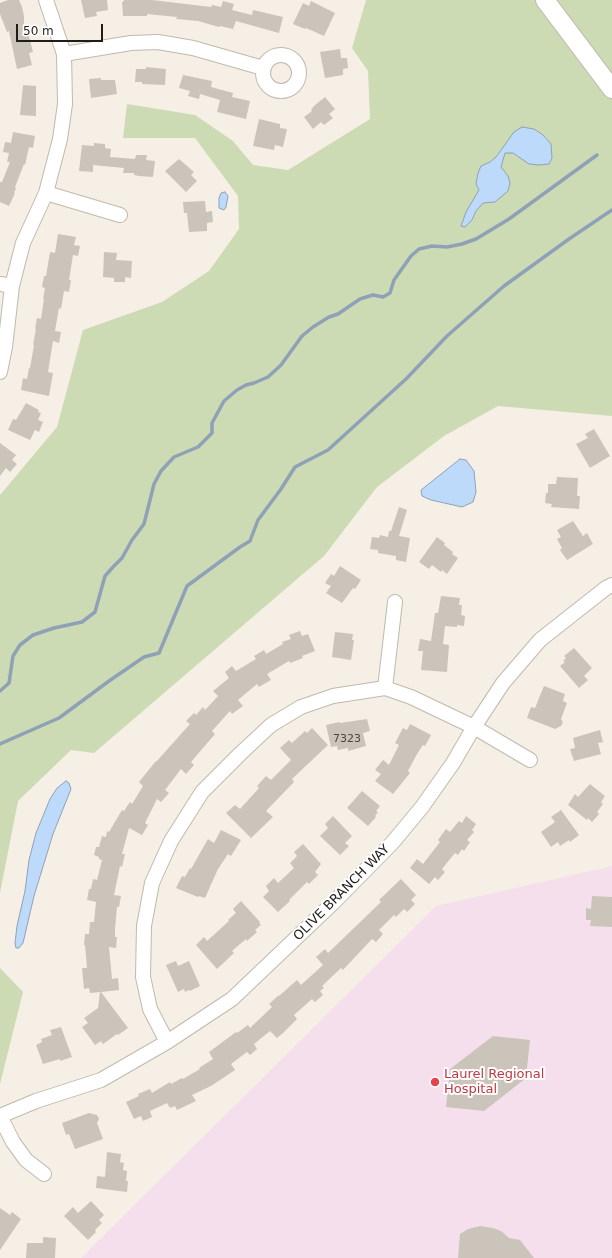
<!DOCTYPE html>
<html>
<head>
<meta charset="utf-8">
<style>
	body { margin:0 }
	#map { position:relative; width:612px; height:1258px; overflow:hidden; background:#f6efe5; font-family:"DejaVu Sans",sans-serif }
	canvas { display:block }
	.scale { position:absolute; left:16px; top:24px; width:87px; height:18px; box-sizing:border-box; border:2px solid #201d19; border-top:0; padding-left:5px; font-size:12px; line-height:14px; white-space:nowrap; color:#201d19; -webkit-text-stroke:3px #fff; paint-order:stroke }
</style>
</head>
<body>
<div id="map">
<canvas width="612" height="1258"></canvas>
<div class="scale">50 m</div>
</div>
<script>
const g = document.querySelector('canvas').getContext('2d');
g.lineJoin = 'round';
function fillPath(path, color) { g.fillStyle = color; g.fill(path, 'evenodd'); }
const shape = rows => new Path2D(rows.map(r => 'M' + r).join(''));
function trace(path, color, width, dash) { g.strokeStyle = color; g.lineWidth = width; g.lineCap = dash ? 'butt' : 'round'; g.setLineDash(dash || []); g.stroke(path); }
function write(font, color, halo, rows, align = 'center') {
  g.font = font + ' "DejaVu Sans",sans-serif'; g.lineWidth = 4; g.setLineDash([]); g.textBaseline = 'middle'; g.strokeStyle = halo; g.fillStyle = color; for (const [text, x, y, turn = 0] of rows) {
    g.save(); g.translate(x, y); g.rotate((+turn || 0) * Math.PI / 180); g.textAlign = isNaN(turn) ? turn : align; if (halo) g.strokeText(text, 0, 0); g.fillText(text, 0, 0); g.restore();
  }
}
const medical = shape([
	[612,866,612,1258,81,1258,436,906]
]);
const green = shape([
	[366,0,612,0,612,416,498,406,444,436,377,487,324,556,94,753,71,750,18,801,0,893,0,495,57,427,83,330,162,302,209,271,239,229,238,196,195,138,123,138,127,104,195,115,233,141,253,165,288,170,370,119,368,71,352,48],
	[0,968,23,992,0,1084]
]);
const water = shape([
	[522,127,534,129,543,135,551,144,552,158,549,164,539,165,529,164,513,153,505,153,501,167,508,176,510,183,508,191,495,202,483,203,476,211,472,220,465,227,461,226,466,212,479,190,476,184,478,173,481,166,490,162,496,157,514,132,522,127],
	[225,192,228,196,226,207,224,210,219,208,219,198,221,193,225,192],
	[460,459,466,460,474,471,476,492,473,502,462,507,431,500,422,496,421,490,460,459],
	[66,781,69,783,71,789,53,834,34,896,23,943,19,948,16,948,15,943,17,926,25,891,29,860,36,833,50,799,57,788,66,781]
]);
const stream = shape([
	[0,691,9,683,13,656,20,645,33,635,54,628,82,622,95,612,105,576,114,566,122,558,132,540,144,524,154,484,161,471,174,457,198,447,212,433,212,423,224,401,237,390,246,385,254,383,268,377,281,365,302,336,313,327,329,317,338,314,360,299,373,295,383,297,390,293,394,280,411,256,419,249,432,246,447,247,462,244,476,239,509,219,597,155],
	[0,744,59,718,109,681,144,657,159,653,187,586,240,547,250,541,258,520,281,489,295,467,328,450,406,379,447,336,504,286,569,239,612,210]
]);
const building = shape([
	[8,0,19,0,22,7,24,16,24,25,30,40,33,52,29,53,32,65,17,69,9,31,7,32,0,14,0,3],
	[81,0,107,0,108,10,96,12,97,16,85,18],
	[124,0,152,0,211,7,212,5,221,7,223,1,234,4,232,10,252,15,253,10,283,17,279,33,236,21,233,29,220,26,219,27,198,21,176,19,177,17,147,14,147,16,123,16,122,2,124,1],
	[311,1,335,13,324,36,306,28,305,29,293,24,303,3,309,6],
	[340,49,341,58,347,58,348,68,343,69,343,75,325,78,320,52],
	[146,67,166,69,165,85,142,84,142,82,135,82,136,69,146,69],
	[183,75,212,81,211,87,233,93,232,97,250,101,246,119,217,112,220,100,200,94,199,99,188,96,190,91,179,88],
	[101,78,101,80,115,80,117,94,91,98,89,79],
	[23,85,36,86,36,116,20,115],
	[325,97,335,109,329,114,333,118,324,125,321,122,313,129,304,117,312,111,311,110,314,106],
	[259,119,280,124,280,128,287,129,283,147,275,145,274,150,253,146],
	[13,132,35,136,33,148,29,147,25,165,24,164,15,187,16,188,14,193,15,193,9,206,0,202,0,182,2,182,10,162,7,162,9,153,3,152,5,142,11,143],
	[94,143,105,144,105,148,111,149,110,157,135,159,136,155,147,155,146,160,155,161,153,177,139,176,134,175,134,173,123,173,124,168,93,165,93,172,79,171,82,145,94,146],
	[179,159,194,172,191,175,197,181,186,192,165,171],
	[205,201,206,212,212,211,213,222,207,223,207,231,189,232,187,213,184,213,183,202],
	[58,234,76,237,74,245,80,246,78,256,73,255,69,280,71,280,69,292,64,291,61,309,59,308,55,331,61,332,59,343,53,341,48,372,53,373,49,396,21,390,23,378,27,379,29,368,30,368,34,345,33,345,36,329,35,329,37,318,41,319,44,299,43,299,45,288,42,287,44,276,46,276,50,252,55,253],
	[104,252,117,253,116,260,132,261,131,278,125,277,125,282,114,282,114,278,103,277],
	[26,403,39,410,38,412,41,413,38,420,43,422,39,432,35,430,30,440,8,430,13,419,16,420],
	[594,429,610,456,590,468,576,444,588,438,585,434],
	[0,443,16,455,12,460,17,464,10,472,6,468,0,476],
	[557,477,578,478,577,496,580,496,579,509,551,507,552,504,545,503,546,493,548,493,548,484,556,484],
	[399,507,407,510,399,536,410,538,406,562,396,560,396,556,378,553,378,550,370,549,372,537,379,538,380,535,388,537,389,531,391,531],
	[573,521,583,536,587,533,593,544,567,560,560,550,562,548,557,539,561,537,557,530],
	[437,537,445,543,444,545,453,552,452,554,458,558,447,574,442,570,441,572,432,565,429,569,419,562],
	[340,566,361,580,355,589,353,588,342,603,326,593,331,586,325,583,331,574,334,576],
	[441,596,460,598,459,605,462,605,461,615,465,616,464,626,457,625,457,627,445,626,443,644,449,645,447,672,421,670,423,651,418,651,420,639,431,641,435,613,438,613],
	[300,631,302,636,308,634,315,651,302,656,303,658,290,663,289,661,267,674,271,680,259,687,257,684,238,700,243,706,232,714,230,711,212,731,215,734,191,762,194,765,186,774,181,769,165,790,169,793,161,802,157,799,145,823,148,825,142,835,129,828,122,854,125,854,122,867,120,866,114,895,121,896,119,907,117,907,115,929,115,937,117,937,116,948,109,947,112,979,118,978,119,990,101,992,128,1028,118,1035,117,1034,103,1044,101,1041,95,1045,82,1027,88,1023,84,1018,98,1008,100,992,90,993,89,988,84,989,82,968,87,968,85,945,84,945,85,934,89,934,90,922,94,922,96,902,87,900,89,889,91,889,93,879,97,880,102,860,99,859,99,857,94,855,96,847,99,847,102,836,106,837,107,831,109,832,122,810,124,811,130,802,132,804,143,786,139,782,156,761,156,762,190,724,186,721,194,713,196,715,203,707,205,710,218,696,213,691,229,678,225,672,232,666,236,671,256,659,254,656,264,650,266,654,283,644,282,642,291,639,289,635],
	[335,632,353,634,352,640,354,640,351,660,332,657],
	[574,648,592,668,584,676,588,680,579,688,560,666,565,662,563,661,566,658,564,656],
	[544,686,565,694,563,701,567,703,561,719,563,722,561,726,555,729,527,718,531,707,535,708],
	[367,719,370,731,363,733,366,746,348,751,348,748,338,750,337,746,331,747,326,725,339,722,340,723],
	[410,724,431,735,425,746,423,745,417,754,408,771,410,773,393,794,375,781,381,774,375,770,383,760,389,765,399,745,395,743,403,728,407,730],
	[312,728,328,745,292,779,294,782,266,811,273,817,251,838,226,813,235,805,240,809,259,788,257,786,266,776,271,780,291,760,280,748,289,740,292,743,305,731,307,733],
	[600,730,603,742,598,743,601,754,574,761,570,749,575,748,573,738],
	[590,784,605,796,601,802,603,804,597,812,599,814,592,822,588,818,587,820,568,805,575,794,578,797],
	[362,791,380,806,376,811,378,812,375,816,376,817,368,826,347,808],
	[561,810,579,835,570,842,569,840,560,846,558,842,551,847,541,832,555,822,551,817],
	[333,816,352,836,345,843,349,846,340,855,320,836,328,828,325,824],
	[466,816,476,824,472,830,474,832,467,840,470,842,464,851,462,849,458,855,455,853,442,869,445,872,438,880,435,877,429,884,410,868,417,859,423,864,440,842,438,840,446,829,450,832,459,821,462,823],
	[221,830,241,840,231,856,228,854,218,869,205,898,199,896,198,897,176,888,182,876,185,877,190,868,191,869,208,839,214,843],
	[303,844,321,864,315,872,318,875,309,884,307,882,289,900,290,901,278,912,263,897,269,891,266,886,274,878,278,883,294,868,290,863,297,856,294,852],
	[401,879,416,895,411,900,415,904,407,912,404,909,396,917,394,915,379,930,383,934,376,942,372,939,343,970,341,968,322,986,324,988,320,991,323,995,315,1002,312,999,294,1015,297,1019,284,1032,277,1038,270,1031,254,1044,257,1049,250,1055,247,1052,231,1064,235,1070,211,1086,192,1095,196,1101,177,1110,175,1106,170,1108,167,1103,150,1111,152,1117,143,1121,141,1116,134,1119,126,1102,139,1096,138,1094,150,1089,152,1093,170,1082,171,1084,182,1078,183,1079,200,1069,199,1068,213,1059,209,1052,236,1032,237,1033,248,1025,250,1028,272,1007,269,1004,279,995,279,996,297,980,301,985,323,965,316,957,325,949,328,953,381,902,379,900],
	[592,896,612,897,612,927,590,926,591,920,586,920,586,908,591,909],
	[241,901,260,922,259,923,261,925,255,930,257,932,247,941,246,939,232,951,234,953,217,969,196,945,204,937,207,941,229,921,228,920,236,913,233,909],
	[176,961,178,966,189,961,200,986,190,991,189,990,185,992,184,989,178,992,166,965],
	[61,1027,72,1057,60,1061,60,1059,43,1064,36,1045,42,1042,41,1039,52,1035,50,1030],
	[493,1036,530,1040,526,1078,484,1111,446,1107,450,1069],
	[89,1113,97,1115,99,1119,97,1123,103,1139,75,1149,69,1134,66,1135,62,1123],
	[107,1152,121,1154,120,1162,124,1163,123,1170,127,1171,126,1181,128,1181,127,1192,96,1188,97,1176,105,1177],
	[91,1201,104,1215,99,1220,102,1223,95,1230,96,1232,88,1240,64,1216,73,1207,78,1213],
	[0,1208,10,1215,12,1212,21,1219,0,1250],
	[480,1226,493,1228,501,1231,509,1238,520,1240,534,1258,458,1258,460,1234,468,1229],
	[43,1237,56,1238,55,1258,26,1258,27,1243,43,1243]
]);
const minor = shape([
	[64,54,131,43,158,42,193,48,263,68],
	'263 73a18 18 0 1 1 36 0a18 18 0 1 1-36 0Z',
	[46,193,120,215],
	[0,284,12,286],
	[0,372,5,347,12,286,23,243,46,193,60,139,65,104,64,54,46,0],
	[385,688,395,602],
	[167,1042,150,1009,143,977,144,926,152,883,171,841,202,792,241,753,271,725,301,707,333,696,385,688,411,697,474,727,530,760],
	[0,1116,36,1101,101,1080,167,1042,232,999,334,902,393,842,422,807,453,763,474,727,503,683,540,640,606,588,612,585],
	[0,1116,13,1142,26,1160,44,1174]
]);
const major = shape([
	[545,0,612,89]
]);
const markers = [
	[435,1082,5,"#e0444e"]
];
const numberNames = [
	["7323",347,739]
];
const streetNames = [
	["OLIVE BRANCH WAY",342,893,-45]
];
const healthNames = [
	["Laurel Regional",444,1075],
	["Hospital",444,1090]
];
fillPath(medical, '#f5dfed');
fillPath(green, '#cddbb4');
fillPath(water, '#bedafa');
trace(water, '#8fa1b6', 1);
trace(stream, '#8fa1b6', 3.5);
fillPath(building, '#cbc4ba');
trace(minor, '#bfb9af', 16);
trace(major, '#bfb9af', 20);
trace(minor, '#fff', 14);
trace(major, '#fff', 18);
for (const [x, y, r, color] of markers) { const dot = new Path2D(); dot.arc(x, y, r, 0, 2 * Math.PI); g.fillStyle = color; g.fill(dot); trace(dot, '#fff', 1.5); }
write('11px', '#4b4741', null, numberNames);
write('13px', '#201d19', '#fff', streetNames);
write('13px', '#be3a42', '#fff', healthNames, 'left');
</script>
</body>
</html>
